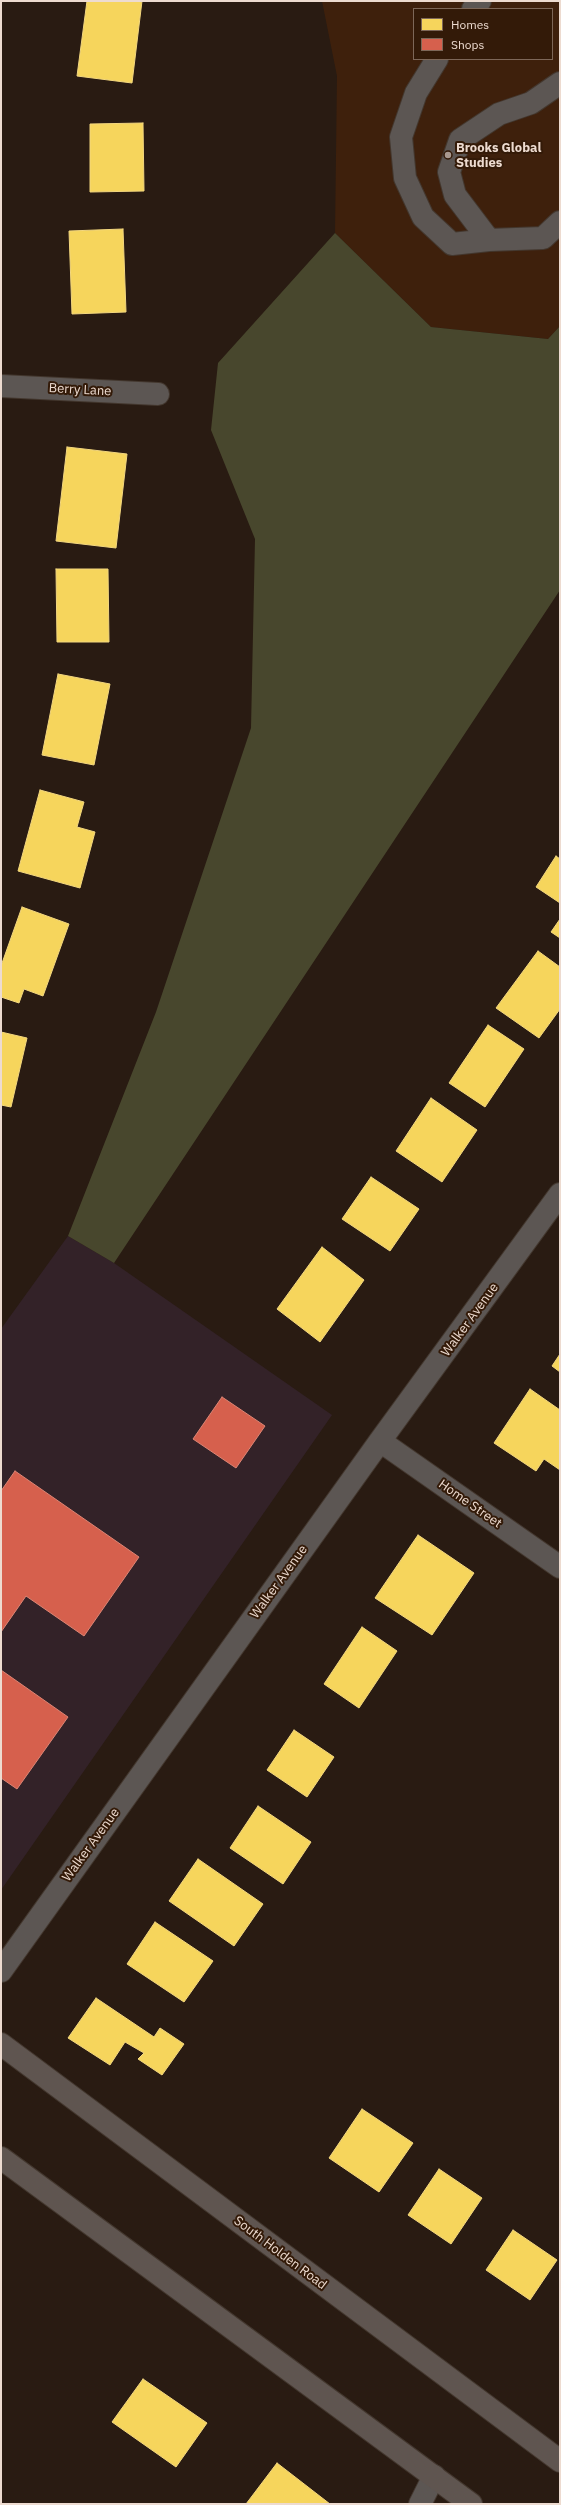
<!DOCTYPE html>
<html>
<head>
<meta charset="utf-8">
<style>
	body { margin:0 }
	#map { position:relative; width:561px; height:2505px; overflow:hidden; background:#291b12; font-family:"IBM Plex Sans",sans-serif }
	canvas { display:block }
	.frame { position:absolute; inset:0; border:2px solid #eddbd0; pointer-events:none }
	.legend { position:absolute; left:413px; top:8px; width:140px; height:52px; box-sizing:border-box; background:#331a08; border:1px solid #7d6758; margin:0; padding:5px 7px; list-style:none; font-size:12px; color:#eddbd0 }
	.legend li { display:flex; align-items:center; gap:8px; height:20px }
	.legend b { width:20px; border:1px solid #7d6758 }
</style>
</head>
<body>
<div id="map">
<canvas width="561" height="2505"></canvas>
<div class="frame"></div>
<ul class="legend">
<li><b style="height:11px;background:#f6d55c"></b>Homes</li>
<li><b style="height:11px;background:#d6604d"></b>Shops</li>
</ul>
</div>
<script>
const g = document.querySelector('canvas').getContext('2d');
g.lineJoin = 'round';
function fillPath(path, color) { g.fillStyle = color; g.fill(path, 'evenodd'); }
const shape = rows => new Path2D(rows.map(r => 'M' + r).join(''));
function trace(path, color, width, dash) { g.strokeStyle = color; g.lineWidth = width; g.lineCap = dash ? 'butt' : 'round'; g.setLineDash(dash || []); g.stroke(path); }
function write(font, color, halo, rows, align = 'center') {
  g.font = font + ' "IBM Plex Sans",sans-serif'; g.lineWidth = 4; g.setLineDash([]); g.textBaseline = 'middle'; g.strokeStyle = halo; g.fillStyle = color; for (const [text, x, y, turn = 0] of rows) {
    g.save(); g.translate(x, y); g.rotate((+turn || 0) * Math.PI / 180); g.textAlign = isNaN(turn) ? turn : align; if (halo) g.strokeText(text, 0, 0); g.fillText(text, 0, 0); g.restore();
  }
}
const commercial = shape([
	[68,1236,114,1263,332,1415,1,1890,1,1329]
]);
const built = shape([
	[322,1,560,1,560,326,548,339,431,327,335,233,337,76],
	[414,9,552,9,552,59,414,59]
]);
const forest = shape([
	[335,233,431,327,548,339,560,326,560,590,114,1263,68,1236,156,1012,251,728,255,539,211,430,218,363]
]);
const homes = shape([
	[87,1,142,1,132,83,77,76,87,1],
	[143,123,144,191,90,192,90,124,143,123],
	[123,229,126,312,72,314,69,231,123,229],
	[67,447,127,454,116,548,56,541,67,447],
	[56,569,108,569,109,642,57,642,56,569],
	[58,674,110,684,94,765,42,755,58,674],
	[40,790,84,802,77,827,95,832,80,888,18,871,40,790],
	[556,856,560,859,560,903,536,887,556,856],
	[22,907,69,924,43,996,24,989,19,1003,1,997,1,966,22,907],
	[560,919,560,938,551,932,560,919],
	[538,951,560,967,560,1009,539,1038,496,1008,538,951],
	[488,1025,524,1049,485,1107,449,1083,488,1025],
	[1,1032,27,1038,11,1107,1,1105,1,1032],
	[431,1098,477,1130,442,1182,396,1151,431,1098],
	[371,1177,419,1209,390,1251,342,1219,371,1177],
	[322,1247,364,1280,320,1342,277,1309,322,1247],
	[560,1354,560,1372,552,1366,560,1354],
	[530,1389,560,1410,560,1470,544,1459,536,1471,494,1443,530,1389],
	[418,1535,474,1573,432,1635,375,1598,418,1535],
	[362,1627,397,1651,359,1708,324,1684,362,1627],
	[294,1730,334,1757,307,1797,267,1770,294,1730],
	[258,1806,311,1842,283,1884,230,1848,258,1806],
	[198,1859,263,1904,234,1946,169,1901,198,1859],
	[155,1922,213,1961,184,2002,127,1964,155,1922],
	[96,1998,154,2037,160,2028,184,2044,162,2075,138,2059,144,2053,125,2042,110,2065,68,2038,96,1998],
	[362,2109,413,2143,379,2192,329,2158,362,2109],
	[439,2169,482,2198,451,2244,408,2215,439,2169],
	[513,2230,557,2260,530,2300,486,2270,513,2230],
	[143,2379,207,2423,176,2467,112,2422,143,2379],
	[277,2463,330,2504,246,2504,277,2463]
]);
const shops = shape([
	[222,1397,265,1426,236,1468,193,1439,222,1397],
	[15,1471,139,1557,84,1636,26,1596,1,1632,1,1491,15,1471],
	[1,1670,68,1717,17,1789,1,1778,1,1670]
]);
const minor = shape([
	[473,9,480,1],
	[437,59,416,93,401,137,405,178,423,217,452,244,489,240,543,238,560,222],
	[489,240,455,195,449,172,460,140,499,114,531,103,560,83],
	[1,386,158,394],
	[380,1441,560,1567],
	[1,1971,380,1441,560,1194],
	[420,2504,434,2476]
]);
const major = shape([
	[1,2044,560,2461],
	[1,2158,471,2504]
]);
const markers = [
	[448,155,4,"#a8988e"]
];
const poiNames = [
	["Brooks Global",456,148],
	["Studies",456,163]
];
const streetNames = [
	["Berry Lane",80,390,3],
	["Walker Avenue",470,1320,-54],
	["Home Street",470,1504,35],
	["Walker Avenue",279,1582,-54],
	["Walker Avenue",91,1845,-54],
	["South Holden Road",280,2253,37]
];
fillPath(commercial, '#332228');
fillPath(built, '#3e200c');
fillPath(forest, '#48472d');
fillPath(homes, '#f6d55c');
trace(homes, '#f3d77f', 1);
fillPath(shops, '#d6604d');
trace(shops, '#dd8574', 1);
trace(minor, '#43372e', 24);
trace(major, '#43372e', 24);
trace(minor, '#5c5653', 22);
trace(major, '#5f5550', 22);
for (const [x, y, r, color] of markers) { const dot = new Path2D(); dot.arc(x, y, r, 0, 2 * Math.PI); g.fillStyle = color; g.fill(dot); trace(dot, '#331a08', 1.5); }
write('bold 13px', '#eddbd0', '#331a08', poiNames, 'left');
write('13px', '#eddbd0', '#331a08', streetNames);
</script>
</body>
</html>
